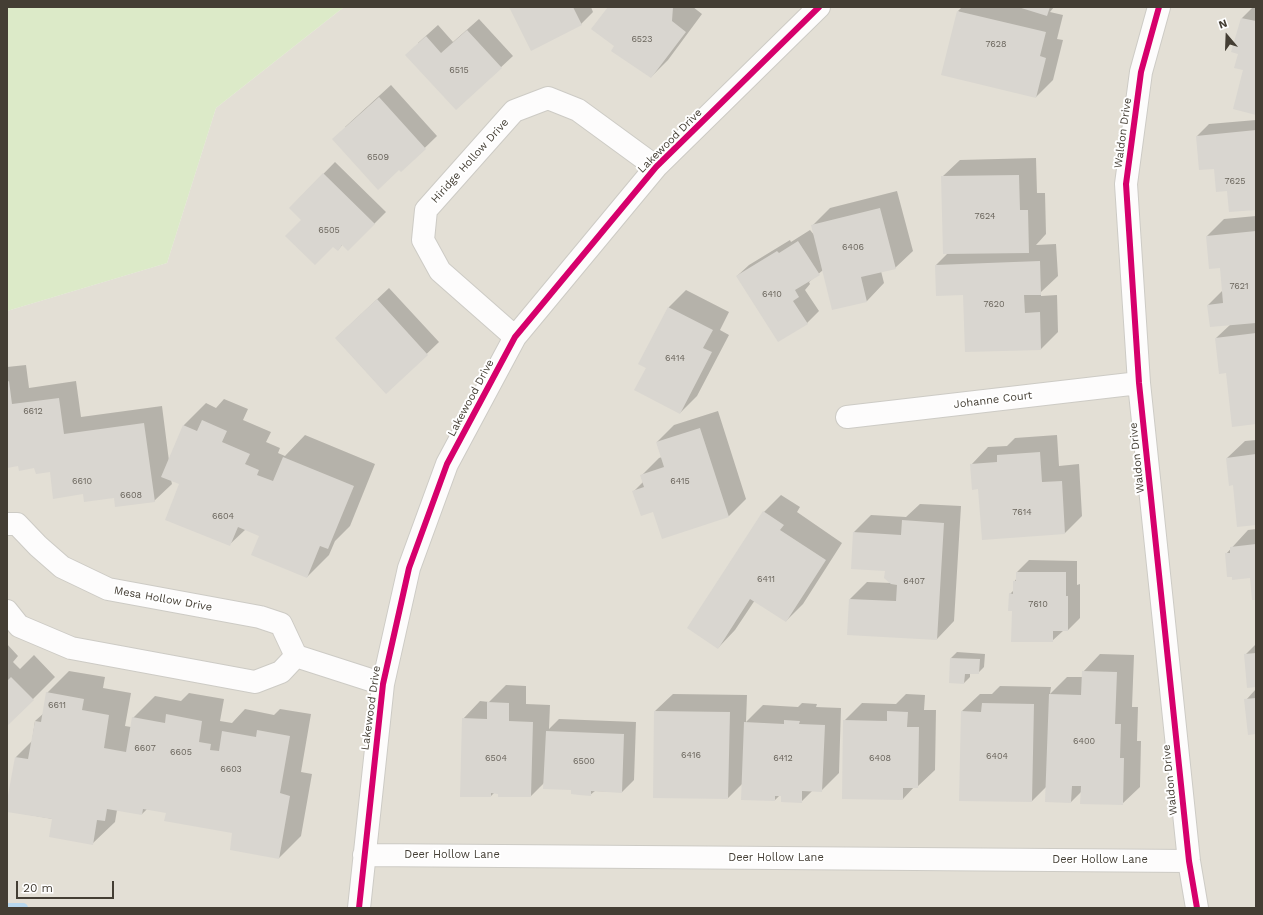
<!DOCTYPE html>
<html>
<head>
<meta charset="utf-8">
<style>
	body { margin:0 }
	#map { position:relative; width:1263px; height:915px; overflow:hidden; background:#efede8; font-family:"Work Sans",sans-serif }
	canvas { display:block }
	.frame { position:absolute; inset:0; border:8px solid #443e34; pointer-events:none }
	.north { position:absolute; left:1207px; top:16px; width:40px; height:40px; -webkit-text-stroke:3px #fff; paint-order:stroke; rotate:341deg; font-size:11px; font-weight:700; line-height:16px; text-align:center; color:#443e34 }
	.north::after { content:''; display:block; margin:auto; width:14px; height:18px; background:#443e34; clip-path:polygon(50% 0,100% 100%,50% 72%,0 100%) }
	.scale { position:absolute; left:16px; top:881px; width:98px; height:18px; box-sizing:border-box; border:2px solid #443e34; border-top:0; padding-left:5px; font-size:12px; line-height:14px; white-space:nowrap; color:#443e34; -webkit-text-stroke:3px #fff; paint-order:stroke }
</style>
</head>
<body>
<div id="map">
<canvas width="1263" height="915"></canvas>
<div class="frame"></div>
<div class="north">N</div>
<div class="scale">20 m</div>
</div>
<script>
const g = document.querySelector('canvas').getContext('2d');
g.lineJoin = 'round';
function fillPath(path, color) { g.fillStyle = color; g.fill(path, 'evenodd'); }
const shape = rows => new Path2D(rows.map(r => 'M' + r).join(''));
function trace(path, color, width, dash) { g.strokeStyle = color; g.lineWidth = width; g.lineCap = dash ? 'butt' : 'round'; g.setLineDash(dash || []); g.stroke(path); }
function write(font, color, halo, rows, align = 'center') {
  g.font = font + ' "Work Sans",sans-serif'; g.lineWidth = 4; g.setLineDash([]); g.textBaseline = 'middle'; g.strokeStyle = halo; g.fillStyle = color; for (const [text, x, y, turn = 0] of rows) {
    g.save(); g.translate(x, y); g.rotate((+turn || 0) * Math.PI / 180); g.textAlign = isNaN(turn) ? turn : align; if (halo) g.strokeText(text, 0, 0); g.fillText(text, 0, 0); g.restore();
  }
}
const residential = shape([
	[344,7,1256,7,1256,908,7,908,7,311,167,263,216,108]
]);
const green = shape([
	[7,7,344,7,216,108,167,263,7,311]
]);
const shadow = shape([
	[510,7,591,7,593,12,581,24],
	[609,7,693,7,702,14,668,60,651,77,616,46],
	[962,7,1054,7,1050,12,1063,15,1057,39,1063,40,1053,80,1036,97,958,11],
	[1253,7,1256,7,1256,114,1239,53,1242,18],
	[479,19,513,56,456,109,418,43,438,25,453,42],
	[391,85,437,136,401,171,345,127],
	[1256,120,1256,209,1228,190,1197,136,1209,124],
	[1036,158,1037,193,1045,193,1046,234,1036,245,1056,244,1058,276,1041,292,1041,296,1057,295,1058,332,1041,349,964,294,936,265,948,253,942,177,960,160],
	[335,162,386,212,348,250,343,244,338,250,290,208],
	[897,191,913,251,895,268,881,271,884,283,867,301,833,309,823,270,809,282,810,284,805,290,819,311,807,323,737,276,749,265,790,240,791,242,810,230,815,236,812,226,830,208],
	[1256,216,1256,423,1227,372,1216,338,1231,324,1208,305,1223,290,1221,267,1207,236,1224,219],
	[389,288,439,342,386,393,336,338],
	[686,290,729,312,720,330,729,335,697,396,680,413,647,368,640,363,669,307],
	[26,365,29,388,76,381,81,417,162,406,169,461,184,425,206,403,216,408,224,399,248,409,243,420,271,432,266,442,280,448,278,453,285,456,305,435,375,464,350,526,335,541,329,555,307,577,260,535,246,529,229,545,181,484,171,480,172,484,154,501,84,493,51,471,35,467,19,465,7,467,7,367],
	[718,411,746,499,729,516,654,511,634,491,643,482,641,476,659,458,662,457,657,442,674,425],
	[1057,435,1059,466,1079,464,1082,516,1065,533,983,539,979,488,971,465,988,447,1007,446,1015,438],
	[1256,440,1256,524,1234,484,1227,458,1245,441],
	[781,495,800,507,797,512,842,543,803,604,786,621,755,600,735,630,718,648,764,512],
	[920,504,961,506,954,621,937,639,848,634,850,599,867,582,891,583,886,570,854,532,871,515,906,517],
	[1256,529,1256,599,1251,577,1226,554,1248,530],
	[1029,560,1077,561,1077,585,1080,584,1080,618,1068,630,1064,630,1052,641,1013,610,1010,594,1014,590,1014,582,1017,578,1017,572],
	[7,644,18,656,13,662,20,669,34,655,55,677,7,725],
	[1256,644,1256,686,1245,655],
	[957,652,985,654,984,667,978,673,970,673,970,677,964,683,951,658],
	[1100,654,1134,655,1132,707,1138,707,1137,741,1141,741,1140,787,1122,804,1081,792,1071,802,1047,786,1032,801,962,711,980,694,992,694,1000,686,1051,687,1050,694,1067,677,1083,677,1083,672],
	[69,671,105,677,103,688,131,693,125,726,131,727,133,718,155,696,181,701,189,693,224,699,220,721,232,723,245,709,274,715,280,709,311,714,301,772,312,774,301,836,279,858,234,832,167,812,147,809,142,814,117,810,115,822,93,843,53,819,7,811,16,757,32,741,35,721,44,713,47,693],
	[506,685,526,686,526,704,550,705,549,729,559,719,636,722,634,780,622,792,595,791,590,795,573,789,544,783,531,796,495,792,491,796,463,719,480,701,489,702],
	[1256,689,1256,733,1246,700],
	[673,694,747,695,746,722,763,705,798,707,802,703,817,704,816,707,841,708,839,773,821,791,813,790,801,802,782,796,780,795,775,800,743,783,728,798,655,711],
	[906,694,925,695,924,710,936,710,935,770,917,787,914,787,903,799,844,721,862,703,896,704]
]);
const stream = shape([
	[7,908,23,908]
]);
const building = shape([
	[509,7,573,7,582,25,531,51],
	[608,7,673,7,672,21,686,32,651,78,611,51,614,46,591,29],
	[1018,7,1050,7,1047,16],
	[957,11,1046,32,1040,56,1046,58,1036,98,941,75],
	[1241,18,1256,21,1256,115,1233,109,1243,70,1234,68,1238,54,1231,52],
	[467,30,502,68,456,110,405,55,426,36,441,53],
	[379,97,426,149,401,172,399,170,378,190,332,139],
	[1256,130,1256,210,1229,212,1227,191,1216,192,1214,169,1199,170,1196,136],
	[323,173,375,224,348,251,342,245,338,251,333,247,315,265,285,236,301,220,289,208],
	[1019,175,1020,210,1028,210,1029,253,943,254,941,176],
	[880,208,896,269,861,277,867,302,832,310,811,225],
	[1256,231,1256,323,1210,327,1207,305,1223,303,1220,268,1209,269,1206,236],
	[798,241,820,275,795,290,799,297,793,301,808,324,778,342,736,276,777,251,779,253],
	[1040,261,1041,295,1024,295,1025,313,1040,312,1041,350,965,352,963,295,936,296,935,265],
	[377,299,428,355,386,394,335,338],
	[668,307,713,330,703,348,712,352,680,414,634,390,646,368,638,364],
	[1256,333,1256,424,1232,427,1226,373,1219,374,1215,338],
	[9,381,12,404,59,398,64,434,144,423,155,502,115,507,114,498,84,502,83,494,53,499,50,472,36,474,34,468,19,471,18,466,7,468,7,382],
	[202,420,227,431,222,442,250,454,245,464,259,470,257,475,273,481,283,457,354,486,328,549,320,546,307,578,251,555,259,536,238,527,230,546,165,520,179,484,161,477,183,425,197,431],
	[700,428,729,517,662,539,653,512,641,516,632,491,644,487,640,475,664,467,656,442],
	[1040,452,1042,482,1062,481,1065,534,982,540,978,489,972,490,970,464,997,462,997,455],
	[1256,454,1256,525,1237,527,1233,485,1229,486,1226,458],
	[763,511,784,525,780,530,826,560,786,622,750,599,718,649,687,628],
	[902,520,944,523,937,640,847,635,849,599,896,601,897,585,891,584,884,578,885,571,851,569,853,532,901,535],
	[1256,544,1256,600,1252,600,1250,578,1232,580,1232,577,1227,577,1225,553,1230,553,1230,547],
	[1016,572,1066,572,1066,596,1068,596,1068,631,1053,631,1053,642,1011,642,1012,611,1008,611,1009,593,1013,594,1013,581,1016,581],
	[1256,653,1256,687,1247,688,1244,654],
	[950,658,980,659,979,674,965,674,964,684,949,683],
	[1082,671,1117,672,1115,724,1121,724,1120,758,1124,758,1123,805,1080,804,1081,786,1072,786,1071,803,1045,802,1049,694,1081,695],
	[11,677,34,700,7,726,7,681],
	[46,692,84,699,82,710,109,715,104,748,126,752,132,717,165,723,166,714,202,721,199,742,211,744,210,750,219,751,222,731,256,737,257,730,290,736,280,793,290,796,279,859,230,850,232,833,164,821,166,813,143,809,142,815,107,809,105,821,97,820,93,845,49,837,52,819,7,812,7,801,15,757,28,759,35,721,41,722],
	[1256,698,1256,734,1248,735,1244,699],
	[487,702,509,703,509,721,533,722,531,797,498,797,498,794,491,793,491,797,460,797,462,718,487,719],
	[982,703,1034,704,1032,802,959,801,961,711,981,712],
	[654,711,730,712,728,799,653,798],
	[887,711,908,712,907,727,919,727,918,788,903,788,903,800,842,799,843,720,887,721],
	[784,720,800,721,799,724,825,725,822,792,802,791,802,803,781,802,781,796,775,796,775,801,741,800,744,722,784,724],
	[546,731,624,734,622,793,591,791,591,796,579,795,571,794,571,790,543,789]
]);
const minor = shape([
	[1159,7,1141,72,1126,184,1139,383,1189,861,1197,908],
	[515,337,440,271,423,240,426,210,514,111,548,98,578,110,656,167],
	[847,417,1139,383],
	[7,524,17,524,38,546,62,567,108,589,260,617,281,624,296,656,383,684],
	[7,611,19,626,71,648,255,682,281,672,296,656],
	[364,855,1189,861],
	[359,908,383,684,409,568,447,464,515,337,656,167,819,7]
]);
const cycleway = shape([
	[1159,7,1141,72,1126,184,1139,383,1189,861,1197,908],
	[359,908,383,684,409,568,447,464,515,337,656,167,819,7]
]);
const numberNames = [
	["6523",642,39],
	["7628",996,44],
	["6515",459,70],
	["6509",378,157],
	["7625",1235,181],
	["7624",985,216],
	["6505",329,230],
	["6406",853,247],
	["7621",1239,286],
	["6410",772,294],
	["7620",994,304],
	["6414",675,358],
	["6612",33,411],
	["6610",82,481],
	["6415",680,481],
	["6608",131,495],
	["7614",1022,512],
	["6604",223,516],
	["6411",766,579],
	["6407",914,581],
	["7610",1038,604],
	["6611",57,705],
	["6400",1084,741],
	["6607",145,748],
	["6605",181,752],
	["6416",691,755],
	["6404",997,756],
	["6504",496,758],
	["6412",783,758],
	["6408",880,758],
	["6500",584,761],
	["6603",231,769]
];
const streetNames = [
	["Waldon Drive",1123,133,-82],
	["Lakewood Drive",670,141,-45],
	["Hiridge Hollow Drive",470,161,-48],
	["Lakewood Drive",471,398,-62],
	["Johanne Court",993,400,-7],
	["Waldon Drive",1137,458,-96],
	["Mesa Hollow Drive",163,599,10],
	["Lakewood Drive",371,708,-82],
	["Waldon Drive",1170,780,-96],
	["Deer Hollow Lane",452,855],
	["Deer Hollow Lane",776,858],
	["Deer Hollow Lane",1100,860]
];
fillPath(residential, '#e3dfd5');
fillPath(green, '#dceac8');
fillPath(shadow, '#0003');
trace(stream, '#b8d8ee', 10);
fillPath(building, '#d9d6d0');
trace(minor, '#cdcbc5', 24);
trace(minor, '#fdfcfc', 22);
trace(cycleway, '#d6006c', 6);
write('9px', '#6a655c', null, numberNames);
write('11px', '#443e34', '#fff', streetNames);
</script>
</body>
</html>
